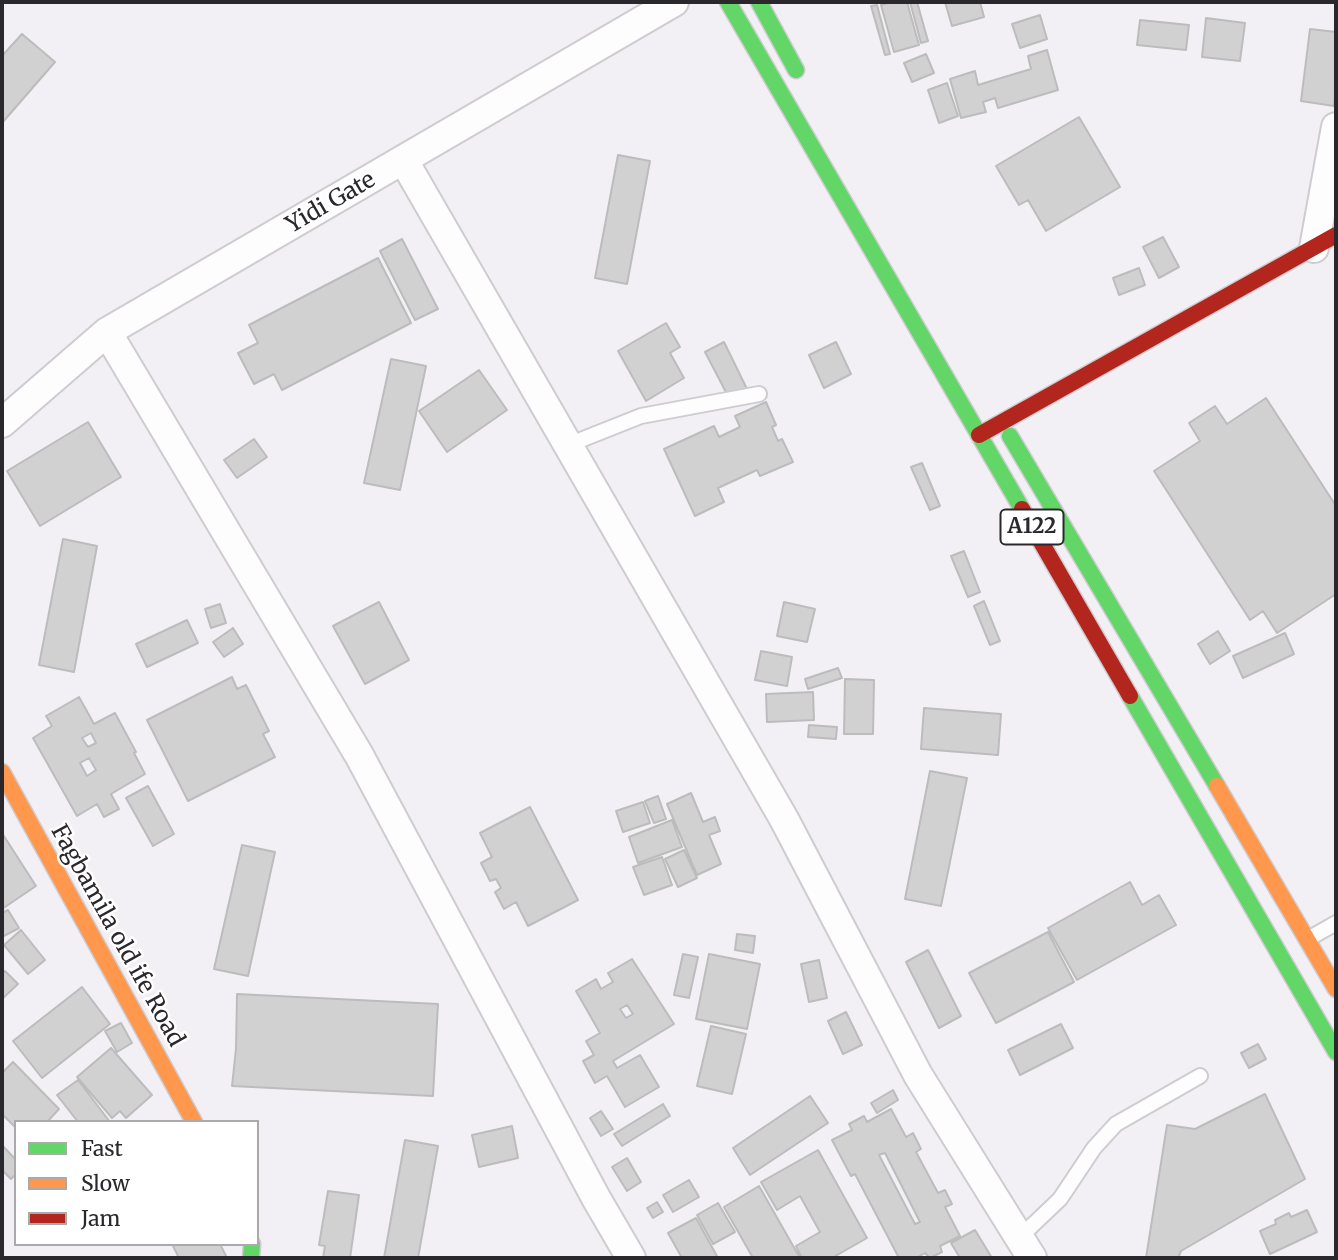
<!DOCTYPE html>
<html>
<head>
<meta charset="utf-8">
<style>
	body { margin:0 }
	#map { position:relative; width:1338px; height:1260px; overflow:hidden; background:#f2f0f5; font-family:Merriweather,serif }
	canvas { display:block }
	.frame { position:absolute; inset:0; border:4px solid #2a282c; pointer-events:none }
	.legend { position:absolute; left:14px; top:1120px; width:245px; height:126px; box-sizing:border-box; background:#fff; border:2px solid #aaa9ab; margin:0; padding:9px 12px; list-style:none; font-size:21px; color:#2a282c }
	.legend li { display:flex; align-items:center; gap:14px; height:35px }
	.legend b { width:35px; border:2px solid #aaa9ab }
</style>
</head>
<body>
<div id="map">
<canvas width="1338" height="1260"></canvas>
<div class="frame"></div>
<ul class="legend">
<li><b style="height:9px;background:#63d668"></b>Fast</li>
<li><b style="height:9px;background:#ff974d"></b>Slow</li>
<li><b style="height:9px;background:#b3261e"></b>Jam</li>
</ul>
</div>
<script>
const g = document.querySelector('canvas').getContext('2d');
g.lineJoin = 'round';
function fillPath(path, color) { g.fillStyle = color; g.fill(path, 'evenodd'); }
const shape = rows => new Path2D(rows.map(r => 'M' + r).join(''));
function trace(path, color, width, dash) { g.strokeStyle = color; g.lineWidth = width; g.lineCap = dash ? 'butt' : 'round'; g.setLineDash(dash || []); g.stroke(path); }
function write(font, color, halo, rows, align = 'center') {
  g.font = font + ' Merriweather,serif'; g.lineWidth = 5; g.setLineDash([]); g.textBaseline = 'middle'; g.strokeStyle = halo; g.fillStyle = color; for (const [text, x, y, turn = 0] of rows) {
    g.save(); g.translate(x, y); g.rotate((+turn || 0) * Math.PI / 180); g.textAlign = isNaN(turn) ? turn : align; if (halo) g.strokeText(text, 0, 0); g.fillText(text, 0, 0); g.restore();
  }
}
const building = shape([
	[891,2,907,2,919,45,894,52,881,5,891,2],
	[910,2,917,2,928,41,921,43,910,2],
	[945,2,980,2,984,17,952,26,945,2],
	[877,5,890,54,885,55,871,6,877,5],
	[1040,15,1047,39,1020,48,1012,24,1040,15],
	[1206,18,1245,23,1240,61,1202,57,1206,18],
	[1140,20,1189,25,1186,50,1137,45,1140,20],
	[1310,29,1336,32,1336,84,1334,106,1301,101,1310,29],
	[22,34,55,62,2,123,2,56,22,34],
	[1047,50,1058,90,998,108,995,98,983,102,986,112,961,118,950,79,975,71,978,85,1031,69,1028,56,1047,50],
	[926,54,934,73,912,82,904,63,926,54],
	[947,83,958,116,939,123,928,90,947,83],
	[1079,117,1120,187,1046,231,1028,200,1019,205,996,166,1079,117],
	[618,155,650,161,627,284,595,278,618,155],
	[1163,237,1179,267,1159,278,1143,247,1163,237],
	[402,239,438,309,415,320,380,251,402,239],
	[378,258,411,323,282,390,274,374,254,384,238,353,258,343,249,325,378,258],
	[1139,268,1145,285,1119,295,1113,278,1139,268],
	[666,323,680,347,670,353,684,378,646,401,618,351,666,323],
	[724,342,747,389,729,398,705,352,724,342],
	[836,342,851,374,824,388,809,355,836,342],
	[391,359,426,366,400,490,364,483,391,359],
	[479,370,507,410,447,452,419,411,479,370],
	[1266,398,1336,506,1336,594,1277,633,1263,611,1250,620,1154,471,1200,441,1189,423,1215,406,1227,424,1266,398],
	[766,402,776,425,772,427,778,441,782,439,793,462,760,476,757,470,718,488,724,502,695,516,664,449,714,426,719,437,740,427,735,416,766,402],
	[88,422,121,477,40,526,7,471,88,422],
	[254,439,267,457,237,478,224,460,254,439],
	[922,463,940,506,930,510,911,467,922,463],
	[63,539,97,546,74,672,39,665,63,539],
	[964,551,980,592,968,597,951,556,964,551],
	[984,601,1000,641,990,645,974,606,984,601],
	[379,602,409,660,365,684,333,626,379,602],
	[784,602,815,609,807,642,777,636,784,602],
	[220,604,226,623,211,628,205,609,220,604],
	[187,620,198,643,147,667,136,644,187,620],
	[233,628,243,644,224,657,213,642,233,628],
	[1218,631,1230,651,1210,664,1198,644,1218,631],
	[1285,633,1294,654,1243,678,1233,656,1285,633],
	[761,651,792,657,787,686,755,680,761,651],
	[838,668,842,678,808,689,805,679,838,668],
	[232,677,237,689,246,685,269,731,263,734,275,757,188,801,147,720,232,677],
	[845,679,874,680,873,734,844,734,845,679],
	[813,692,814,720,767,722,766,694,813,692],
	[79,697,94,724,115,713,136,752,134,753,145,774,111,794,119,809,104,817,97,804,77,816,33,738,52,726,46,716,79,697],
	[91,733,96,743,88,747,82,738,91,733],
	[89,758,96,770,87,776,80,763,89,758],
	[924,708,1001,714,998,755,921,749,924,708],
	[809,725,837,727,836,739,808,737,809,725],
	[930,771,967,778,941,906,905,899,930,771],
	[148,786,174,834,153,846,126,798,148,786],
	[691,793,703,822,715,817,720,831,709,835,721,864,697,875,667,804,691,793],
	[658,796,666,819,654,823,645,801,658,796],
	[643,802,650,823,623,832,616,811,643,802],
	[530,807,578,900,528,926,516,902,504,909,495,892,501,888,496,879,490,881,481,863,492,857,480,833,530,807],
	[672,820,682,847,638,863,629,837,672,820],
	[2,833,36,886,2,909,2,833],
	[242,845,275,852,248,976,214,969,242,845],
	[684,850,697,878,678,887,665,859,684,850],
	[662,857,672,885,644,895,633,867,662,857],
	[1130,882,1142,905,1159,895,1176,925,1077,980,1048,928,1130,882],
	[8,910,19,928,2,937,2,913,8,910],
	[21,930,45,960,28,974,4,945,21,930],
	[1048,932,1074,982,996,1023,969,973,1048,932],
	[737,934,755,936,753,953,735,950,737,934],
	[928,950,961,1016,939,1028,906,962,928,950],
	[683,954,698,957,689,998,674,995,683,954],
	[709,954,760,964,747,1029,696,1019,709,954],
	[632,959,674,1024,613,1061,617,1068,640,1055,659,1087,625,1107,607,1076,595,1083,583,1061,594,1055,586,1041,600,1033,576,991,596,979,601,989,613,982,608,973,632,959],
	[627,1005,633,1014,626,1018,620,1009,627,1005],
	[819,960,827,998,809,1002,801,964,819,960],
	[5,971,18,984,2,999,2,974,5,971],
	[82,987,110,1024,42,1078,13,1041,82,987],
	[237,994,438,1004,433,1096,232,1086,236,1049,237,994],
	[846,1012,862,1045,843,1054,828,1021,846,1012],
	[121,1023,132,1043,117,1052,105,1031,121,1023],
	[1061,1024,1073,1048,1020,1075,1008,1050,1061,1024],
	[711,1026,746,1034,732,1094,697,1086,711,1026],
	[1258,1044,1266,1059,1249,1068,1241,1053,1258,1044],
	[111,1048,152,1095,126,1118,120,1111,112,1118,77,1077,111,1048],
	[13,1062,59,1109,47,1122,16,1122,16,1128,2,1114,2,1073,13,1062],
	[78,1080,110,1122,78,1122,57,1095,78,1080],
	[893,1090,898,1100,877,1113,871,1103,893,1090],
	[1265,1094,1305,1179,1181,1251,1178,1258,1146,1258,1167,1125,1195,1129,1265,1094],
	[810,1096,828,1123,750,1175,733,1148,810,1096],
	[663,1104,670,1116,622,1146,614,1134,663,1104],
	[891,1109,906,1137,913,1133,921,1149,916,1152,938,1193,945,1190,952,1204,945,1207,960,1236,940,1246,942,1252,930,1258,925,1253,916,1258,899,1258,855,1174,851,1176,832,1140,852,1130,849,1124,864,1116,867,1122,891,1109],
	[885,1153,920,1222,915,1224,879,1155,885,1153],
	[601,1111,613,1129,601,1136,590,1118,601,1111],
	[512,1126,518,1158,479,1167,472,1135,512,1126],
	[405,1140,438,1146,418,1258,384,1258,405,1140],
	[2,1145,16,1160,16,1174,11,1179,2,1170,2,1145],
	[818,1150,867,1238,832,1258,802,1258,796,1246,820,1232,800,1196,777,1210,761,1182,818,1150],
	[627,1158,641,1182,627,1191,612,1167,627,1158],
	[689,1180,699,1197,673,1212,663,1195,689,1180],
	[759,1186,800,1258,753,1258,724,1207,759,1186],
	[328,1191,359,1195,350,1258,323,1258,325,1246,319,1245,328,1191],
	[657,1202,663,1212,653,1218,647,1208,657,1202],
	[718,1203,735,1232,713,1244,697,1215,718,1203],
	[1307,1210,1317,1232,1270,1254,1260,1231,1276,1224,1275,1220,1289,1213,1291,1217,1307,1210],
	[696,1218,718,1258,682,1258,668,1233,696,1218],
	[975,1230,992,1258,960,1258,951,1243,975,1230],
	[172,1244,220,1244,227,1258,179,1258,172,1244]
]);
const lane = shape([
	[568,445,641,416,759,394],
	[1308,939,1336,923],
	[1020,1237,1060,1199,1094,1148,1116,1124,1200,1076]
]);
const street = shape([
	[404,161,784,819,918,1075,1032,1258],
	[1314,248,1336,127],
	[107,332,359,755,596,1198,631,1258],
	[2,423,107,332,674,2]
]);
const fast = shape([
	[728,2,1022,509],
	[759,2,796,70],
	[1010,436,1217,786],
	[1130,696,1336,1052],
	[251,1258,252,1244]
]);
const slow = shape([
	[2,772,194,1122],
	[1217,786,1336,989]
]);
const jam = shape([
	[979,435,1336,235],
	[1022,509,1130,696]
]);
const shields = [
	[1032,527,63]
];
const shieldNames = [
	["A122",1032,527]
];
const streetNames = [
	["Yidi Gate",331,203,-30],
	["Fagbamila old ife Road",117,936,61]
];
fillPath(building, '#d2d1d1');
trace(building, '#bdbcbc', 2);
trace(lane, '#ceccd0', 18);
trace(street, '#ceccd0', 32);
trace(fast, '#ceccd0', 19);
trace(slow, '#ceccd0', 19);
trace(jam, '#ceccd0', 19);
trace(lane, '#fdfdfe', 14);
trace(street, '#fdfdfe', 28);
trace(fast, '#63d668', 16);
trace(slow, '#ff974d', 16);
trace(jam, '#b3261e', 16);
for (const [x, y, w] of shields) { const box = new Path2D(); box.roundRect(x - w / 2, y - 17.5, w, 35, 5); g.fillStyle = '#fff'; g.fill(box); trace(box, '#2a282c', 2); }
write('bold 21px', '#2a282c', null, shieldNames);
write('23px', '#2a282c', '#fff', streetNames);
</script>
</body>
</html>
